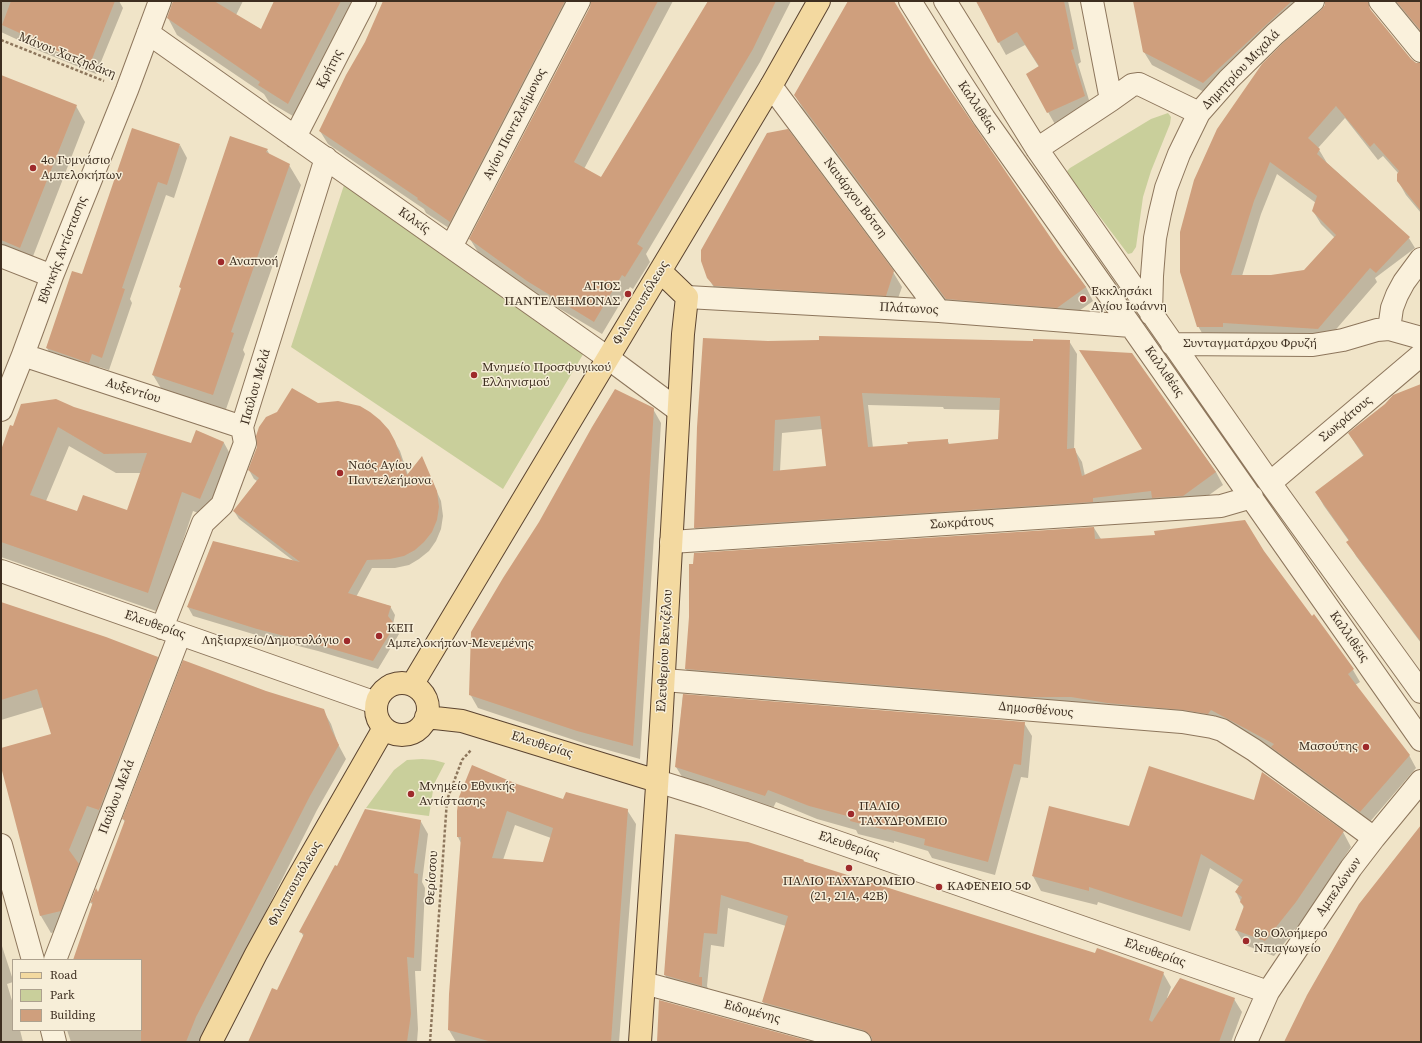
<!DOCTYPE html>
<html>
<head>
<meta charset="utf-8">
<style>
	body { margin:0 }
	#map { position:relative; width:1422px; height:1043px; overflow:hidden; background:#f0e4c8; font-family:"Source Serif 4",serif }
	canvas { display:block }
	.frame { position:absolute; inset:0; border:2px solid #3d2e20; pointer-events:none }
	.legend { position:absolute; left:12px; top:959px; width:130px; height:72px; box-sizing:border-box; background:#f7eed8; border:1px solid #ada18e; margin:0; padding:5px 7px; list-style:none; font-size:12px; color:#3d2e20 }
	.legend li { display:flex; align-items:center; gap:8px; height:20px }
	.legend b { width:20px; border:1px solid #ada18e }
</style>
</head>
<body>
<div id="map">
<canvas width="1422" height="1043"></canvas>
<div class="frame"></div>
<ul class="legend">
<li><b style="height:5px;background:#f3d9a0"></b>Road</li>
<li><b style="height:11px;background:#c9cf9b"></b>Park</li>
<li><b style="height:11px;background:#cf9f7d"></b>Building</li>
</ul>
</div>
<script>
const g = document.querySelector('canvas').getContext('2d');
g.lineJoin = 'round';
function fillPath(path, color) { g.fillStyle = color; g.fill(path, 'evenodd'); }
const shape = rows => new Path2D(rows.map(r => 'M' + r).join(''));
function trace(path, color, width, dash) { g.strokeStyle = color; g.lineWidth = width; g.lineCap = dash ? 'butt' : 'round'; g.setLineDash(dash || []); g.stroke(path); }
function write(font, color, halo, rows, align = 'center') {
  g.font = font + ' "Source Serif 4",serif'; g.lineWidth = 3; g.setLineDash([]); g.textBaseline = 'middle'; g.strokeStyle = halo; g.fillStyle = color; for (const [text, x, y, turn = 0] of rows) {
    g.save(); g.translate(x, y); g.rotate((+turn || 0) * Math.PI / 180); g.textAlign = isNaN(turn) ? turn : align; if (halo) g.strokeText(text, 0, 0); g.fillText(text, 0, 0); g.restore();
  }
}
const green = shape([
	[1168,113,1171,117,1170,124,1151,171,1143,197,1136,247,1132,253,1128,254,1069,176,1067,171,1070,168,1151,119],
	[347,176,585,351,503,489,291,347],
	[422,759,434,760,445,763,434,784,429,816,366,808,394,770,407,760]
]);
const shadow = shape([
	[1,1,119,1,123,8,96,74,30,47,29,45,1,32],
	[24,36,95,65,94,67,24,38],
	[174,1,243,1,236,15,262,30,275,1,357,1,298,119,269,102,264,94,177,35,168,18],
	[384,1,673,1,584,169,601,178,709,1,791,1,760,62,646,254,650,262,633,289,630,287,602,334,535,294,478,252,470,239,591,7,592,3,586,2,458,234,426,213,424,209,328,144,320,131,366,43],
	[849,1,893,1,931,64,1059,251,1086,287,1093,301,1065,321,954,312,803,109,795,95],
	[976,1,1068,1,1081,62,1078,64,1092,110,1056,126,1048,112,1039,67,1025,45,1006,55],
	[1134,1,1298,1,1210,95,1152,65,1144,52],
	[1385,1,1421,1,1421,34],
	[1411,60,1416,63,1421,64,1421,213,1406,195,1398,181,1398,173,1383,156,1378,160,1345,118,1318,148,1327,163,1407,235,1415,248,1375,278,1377,282,1325,342,1206,340,1198,326,1195,180],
	[1277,174,1316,203,1313,211,1321,224,1335,238,1304,271,1271,276,1242,276,1261,214],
	[1,77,76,106,85,122,30,264,1,252],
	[180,145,187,158,174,198,166,195,130,299,132,303,109,370,99,367,96,375,54,361,47,348,83,275],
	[267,150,270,155,289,165,301,185,243,350,245,354,224,415,165,395,153,375,182,290,180,287],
	[893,272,902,287,894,310,717,293,708,277],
	[1069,341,1077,354,1074,449,1082,462,1085,476,1143,450,1131,354,1216,472,1223,485,1191,508,703,540,695,528,768,342,1034,342],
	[868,405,943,407,944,409,1000,410,999,440,950,445,947,440,873,448],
	[822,429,827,467,780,471,782,433],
	[317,404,388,430,400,451,408,475,422,458,441,501,443,516,441,529,436,541,429,551,419,559,409,565,395,568,372,568,356,597,390,606,395,615,393,624,399,634,378,669,318,651,263,637,193,616,188,607,295,562,239,519,234,511,257,481,254,479,249,470],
	[73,408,191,445,197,431,224,443,235,463,211,518,193,511,159,612,1,557,1,456,14,427],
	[69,446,116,473,141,473,128,511,78,512,46,501],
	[653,409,661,423,640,759,586,744,478,708,470,694],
	[1349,434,1421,498,1421,643,1356,556,1348,542,1349,541,1324,506,1316,492,1364,457],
	[1094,528,1101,539,1263,551,1311,617,1314,616,1353,670,1360,682,1355,685,1409,755,1416,768,1368,824,1218,721,693,681,686,669],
	[1,603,157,657,167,675,97,823,79,866,88,882,70,928,51,933,41,916,1,763,1,749,52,735,44,707,1,720],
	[266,692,323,710,331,724,338,744,346,759,317,810,200,1042,71,1042,67,1030,141,1030,141,960,74,960,93,905,91,903,96,890,98,894,125,822,123,819],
	[683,696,1024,723,1032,736,1028,778,1021,777,995,875,932,858,928,851,894,841,894,843,858,834,856,830,817,819,776,802,773,808,684,780,676,767],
	[517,785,564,800,627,810,636,824,619,1042,456,1042,449,1030,461,843,458,837],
	[515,825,551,838,544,863,503,860],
	[1255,801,1343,832,1351,847,1305,917,1274,956,1245,945,1236,930,1244,908,1236,892,1240,887,1210,868,1190,931,1098,902,1097,905,1041,891,1033,876,1130,827],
	[420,820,428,834,422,882,425,888,421,971,415,971,418,1029,417,1042,249,1042,278,992,304,937,301,932,338,867],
	[676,836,803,860,805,863,1096,955,1163,973,1171,987,1167,998,1234,999,1242,1012,1231,1042,868,1042,771,1015,763,1002,786,926,728,908,724,947,711,945,707,986,709,991,672,988,665,975],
	[1,943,13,980,13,982,7,984,13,1004,13,1030,20,1030,23,1042,1,1042]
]);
const building = shape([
	[11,1,115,1,90,64,23,37,24,35,2,25],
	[173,1,214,1,261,29,274,1,341,1,288,104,258,85,260,82,167,18],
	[383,1,565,1,450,222,417,199,418,198,319,131,346,75,365,42],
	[591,1,658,1,574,162,601,177,708,1,776,1,753,49,637,244,643,248,625,277,622,275,594,322,527,281,469,239,590,7],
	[848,1,894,1,932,63,974,125,1059,250,1086,287,1057,308,946,299,794,95],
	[976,1,1064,1,1074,49,1071,50,1085,96,1047,113,1026,74,1039,66,1017,32,998,43],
	[1133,1,1292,1,1203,83,1143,52],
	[1325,1,1368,1,1370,9,1411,59,1416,63,1421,63,1421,211,1397,181,1397,174,1399,171,1374,143,1370,147,1336,106,1308,138,1320,149,1317,154,1410,237,1376,273,1370,268,1318,329,1223,323,1223,327,1197,327,1180,272,1180,232,1194,180,1217,129,1262,64,1283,43,1321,10,1325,5],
	[1270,162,1317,196,1312,211,1336,235,1304,270,1271,275,1231,275,1254,201],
	[1396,1,1421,1,1421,31],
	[1,75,77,105,20,248,1,240],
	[132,128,180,144,167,185,158,182,122,288,125,289,102,358,92,354,89,363,46,348,72,271,82,274],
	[788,129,894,271,886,296,714,286,707,278,701,261,701,250,767,133],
	[230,136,268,149,266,152,290,164,231,332,234,333,213,395,152,375,181,288,179,287],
	[819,336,1033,341,1033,339,1070,340,1067,449,1075,448,1082,476,1142,449,1079,350,1132,353,1216,472,1183,496,1152,498,1151,491,1093,498,1093,502,694,528,697,427,703,338,768,341,819,340],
	[862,393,1000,398,998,439,948,444,948,439,907,442,908,444,868,447],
	[820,416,826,466,773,471,775,420],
	[1421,384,1421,642,1346,542,1349,540,1315,492,1364,455,1348,433,1385,404,1393,395],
	[292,388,318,403,338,401,360,406,370,412,380,420,389,430,395,441,407,475,422,456,437,491,439,507,437,520,432,532,424,542,415,550,404,556,390,559,367,560,348,593,391,606,388,616,395,625,373,661,312,643,257,629,187,607,213,541,300,562,233,511,259,478,248,470,257,447,256,436,259,427,266,417,277,412],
	[615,389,654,408,633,746,577,731,469,695,471,632,503,578,539,522,592,427],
	[56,399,74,407,191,443,196,430,224,442,200,499,182,492,148,593,1,542,1,450,10,425,13,426,21,404],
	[58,427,104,454,147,453,127,510,83,495,77,511,30,495],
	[1245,520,1264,551,1312,616,1314,614,1354,669,1348,674,1410,755,1360,812,1271,747,1274,744,1211,710,1208,714,1183,710,1107,703,1071,697,1027,697,685,669,689,617,689,564,693,564,694,553,1094,527,1095,539,1155,535,1154,531],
	[1,602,106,637,158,657,99,810,87,806,69,850,79,864,61,911,40,916,1,767,1,748,51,734,37,689,1,700],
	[183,660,266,691,324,709,331,729,339,745,310,796,289,837,196,1017,186,1042,141,1042,141,960,73,960,93,902,90,903,96,888,98,892,125,820,122,819],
	[683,694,1025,722,1021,765,1014,764,988,862,924,845,925,839,887,829,886,830,850,821,851,817,809,806,768,790,765,796,675,767],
	[472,765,517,784,563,799,566,792,628,809,611,1042,492,1042,448,1030,449,994,461,837,457,837,457,811,459,797],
	[507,811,553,828,543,862,492,858],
	[1149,766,1254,800,1262,772,1344,831,1296,902,1265,941,1235,930,1244,906,1240,902,1242,897,1235,892,1243,880,1201,854,1182,917,1089,887,1089,891,1032,876,1049,806,1129,826],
	[365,809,421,820,414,873,418,874,414,958,407,957,411,1014,407,1042,248,1042,272,988,277,990,304,934,299,932,335,865,337,866],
	[1421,825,1421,1042,1284,1042,1307,995,1359,904],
	[675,834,748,842,804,860,803,861,1095,953,1097,948,1164,972,1149,1020,1152,1022,1180,978,1235,998,1219,1042,872,1042,872,1038,869,1034,863,1030,762,1002,788,916,721,895,717,934,704,933,699,977,702,977,702,986,664,975],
	[659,1000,813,1042,657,1042]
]);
const path = shape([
	[1,40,104,81],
	[430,1042,447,800,462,760,471,750]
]);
const minor = shape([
	[910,1,958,78,984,118,1131,326,1421,740],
	[945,1,1037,149,1270,483,1421,692],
	[1380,1,1421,51],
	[148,33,608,358,678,410],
	[771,86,939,311],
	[1111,100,1132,85,1139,84,1199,113],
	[295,137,365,1],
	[1037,149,1111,100,1092,1],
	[451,247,579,1],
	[1,256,52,276],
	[687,297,939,311,1131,326],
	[1151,314,1152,276,1155,238,1160,213,1166,188,1179,154,1199,113,1229,79,1275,34,1313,1],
	[1389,329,1392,308,1397,295,1404,282,1421,259],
	[1172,344,1313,345,1343,340,1377,330,1389,329,1421,338],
	[23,355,242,427],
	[1,410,23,355,52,276,127,90,160,1],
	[1270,483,1421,355],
	[671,542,1221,506,1252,497],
	[1,571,376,703],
	[162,628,203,523,222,505,245,443,242,427,326,158],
	[664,680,1182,722,1212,727,1222,730,1254,750,1374,838],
	[657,781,705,796,1268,992],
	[1,845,33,960],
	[55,960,180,634],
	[644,983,860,1042],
	[52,1030,55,1042],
	[1246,1042,1268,992,1351,868,1374,838,1421,781]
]);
const major = shape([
	'376 709a26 26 0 1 1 52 0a26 26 0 1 1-52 0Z',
	[412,685,771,86,819,1],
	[426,717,462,721,657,781],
	[211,1042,256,954,295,883,384,728],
	[640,1042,661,726,683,334,687,297,660,271]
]);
const markers = [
	[33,168,4,"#9e2a2b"],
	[221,262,4,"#9e2a2b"],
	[628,294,4,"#9e2a2b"],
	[1083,299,4,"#9e2a2b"],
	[474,375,4,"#9e2a2b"],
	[340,473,4,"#9e2a2b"],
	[379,636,4,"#9e2a2b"],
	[347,641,4,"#9e2a2b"],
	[1366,747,4,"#9e2a2b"],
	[411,794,4,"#9e2a2b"],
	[851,814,4,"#9e2a2b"],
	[849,868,4,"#9e2a2b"],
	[939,887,4,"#9e2a2b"],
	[1246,941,4,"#9e2a2b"]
];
const streetNames = [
	["Μάνου Χατζηδάκη",67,56,22],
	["Κρήτης",330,69,-63],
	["Δημητρίου Μιχαλά",1241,70,-46],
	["Καλλιθέας",977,107,56],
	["Αγίου Παντελεήμονος",515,124,-63],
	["Ναυάρχου Βότση",855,198,53],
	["Κιλκίς",414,221,35],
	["Εθνικής Αντίστασης",63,250,-69],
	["Φιλιππουπόλεως",641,303,-59],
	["Πλάτωνος",909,309,3],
	["Συνταγματάρχου Φρυζή",1250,344],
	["Καλλιθέας",1164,372,55],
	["Παύλου Μελά",256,387,-74],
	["Αυξεντίου",133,391,18],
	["Σωκράτους",1346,419,-40],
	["Σωκράτους",962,523,-4],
	["Ελευθερίας",155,625,19],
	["Καλλιθέας",1349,637,55],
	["Ελευθερίου Βενιζέλου",665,651,-87],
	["Δημοσθένους",1036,710,5],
	["Ελευθερίας",542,745,17],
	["Παύλου Μελά",117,797,-69],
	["Ελευθερίας",849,846,19],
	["Θερίσσου",432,878,-86],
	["Φιλιππουπόλεως",295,884,-61],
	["Αμπελώνων",1339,887,-55],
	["Ελευθερίας",1155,953,19],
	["Ειδομένης",752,1012,15]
];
const poiNames = [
	["4ο Γυμνάσιο",41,161],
	["Αμπελοκήπων",41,176],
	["Αναπνοή",229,262],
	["ΑΓΙΟΣ",620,287,"right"],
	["ΠΑΝΤΕΛΕΗΜΟΝΑΣ",620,302,"right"],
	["Εκκλησάκι",1091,292],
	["Αγίου Ιωάννη",1091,307],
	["Μνημείο Προσφυγικού",482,368],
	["Ελληνισμού",482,383],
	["Ναός Αγίου",348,466],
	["Παντελεήμονα",348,481],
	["ΚΕΠ",387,629],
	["Αμπελοκήπων-Μενεμένης",387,644],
	["Ληξιαρχείο/Δημοτολόγιο",339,641,"right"],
	["Μασούτης",1358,747,"right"],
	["Μνημείο Εθνικής",419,787],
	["Αντίστασης",419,802],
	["ΠΑΛΙΟ",859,807],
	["ΤΑΧΥΔΡΟΜΕΙΟ",859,822],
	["ΠΑΛΙΟ ΤΑΧΥΔΡΟΜΕΙΟ",849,882,"center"],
	["(21, 21Α, 42Β)",849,897,"center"],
	["ΚΑΦΕΝΕΙΟ 5Φ",947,887],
	["8o Ολοήμερο",1254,934],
	["Νπιαγωγείο",1254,949]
];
fillPath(green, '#c9cf9b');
fillPath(shadow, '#0003');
fillPath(building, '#cf9f7d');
trace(minor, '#8d765c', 24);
trace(major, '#5b4430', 24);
trace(path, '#8d765c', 2.5, [3, 2]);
trace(minor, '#faf1dc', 22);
trace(major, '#f3d9a0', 22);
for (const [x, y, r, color] of markers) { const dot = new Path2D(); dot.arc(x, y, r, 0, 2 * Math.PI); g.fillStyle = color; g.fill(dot); trace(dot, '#f7eed8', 1.5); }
write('13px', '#3d2e20', '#f7eed8', streetNames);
write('13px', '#3d2e20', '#f7eed8', poiNames, 'left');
</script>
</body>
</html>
